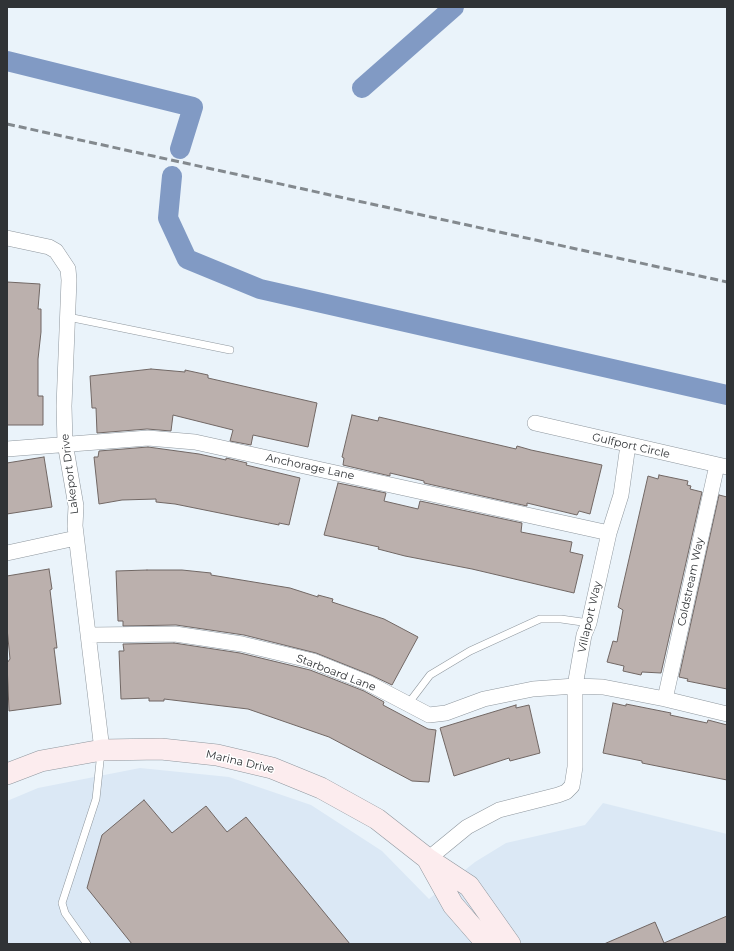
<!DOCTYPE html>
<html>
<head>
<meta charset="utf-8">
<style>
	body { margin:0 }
	#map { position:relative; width:734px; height:951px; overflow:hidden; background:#eaf3fa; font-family:Montserrat,sans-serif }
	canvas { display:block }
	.frame { position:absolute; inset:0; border:8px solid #303336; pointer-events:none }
</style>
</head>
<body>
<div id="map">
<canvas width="734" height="951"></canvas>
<div class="frame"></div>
</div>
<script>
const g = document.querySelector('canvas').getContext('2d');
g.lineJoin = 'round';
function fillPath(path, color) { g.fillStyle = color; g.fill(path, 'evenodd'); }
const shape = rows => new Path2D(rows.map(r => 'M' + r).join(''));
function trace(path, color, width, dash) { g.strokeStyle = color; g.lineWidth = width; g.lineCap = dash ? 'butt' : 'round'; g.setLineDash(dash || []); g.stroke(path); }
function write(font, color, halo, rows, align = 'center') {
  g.font = font + ' Montserrat,sans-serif'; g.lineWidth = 3; g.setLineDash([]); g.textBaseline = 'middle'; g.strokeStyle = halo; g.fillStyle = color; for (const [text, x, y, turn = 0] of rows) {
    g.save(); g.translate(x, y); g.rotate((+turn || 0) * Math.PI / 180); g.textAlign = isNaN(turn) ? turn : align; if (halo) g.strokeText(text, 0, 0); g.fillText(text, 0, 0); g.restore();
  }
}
const built = shape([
	[140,768,229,777,311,805,382,851,429,899,475,862,506,843,585,825,603,803,727,834,727,944,7,944,7,801,38,788]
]);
const canal = shape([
	[7,61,193,107,180,149],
	[362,88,454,7],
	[172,176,168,218,187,259,260,289,727,395]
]);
const building = shape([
	[7,282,40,284,38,309,41,309,41,332,38,359,38,396,43,396,43,425,7,425,7,282],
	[151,369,185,372,185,370,208,375,208,378,317,403,308,447,253,435,251,445,230,441,233,430,173,415,171,431,147,429,97,433,96,408,92,408,90,376,151,369],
	[352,415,378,421,379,417,516,449,517,446,531,450,602,465,590,514,579,511,577,515,527,503,527,506,424,483,424,481,390,473,390,476,343,465,344,458,342,457,352,415],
	[148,447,199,454,226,460,226,458,247,463,246,465,300,478,289,525,279,523,279,525,175,504,156,502,156,499,122,500,99,504,94,457,98,457,99,451,148,447],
	[44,457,52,507,7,514,7,463,44,457],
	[659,475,688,481,687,485,691,486,690,489,702,492,661,673,642,672,641,675,623,671,624,666,607,662,613,641,617,642,623,610,618,607,648,476,658,479,659,475],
	[338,483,386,493,384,501,418,509,420,501,522,523,521,532,572,542,570,552,583,555,574,593,472,569,405,556,378,549,379,547,324,535,338,483],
	[719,495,727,497,727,689,687,681,688,679,679,677,719,495],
	[49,569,52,589,50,590,57,648,54,648,61,704,9,711,7,663,10,659,7,628,7,576,49,569],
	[147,570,182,570,211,573,211,575,290,588,318,597,318,595,333,599,332,602,384,619,418,637,392,685,371,675,316,653,244,635,176,625,123,626,123,621,118,621,116,571,147,570],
	[174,643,240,653,310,670,364,691,384,702,383,705,428,729,436,730,429,782,412,781,329,737,248,709,164,699,164,701,149,701,149,698,121,699,119,651,124,651,123,644,174,643],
	[613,703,626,706,626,704,671,713,670,715,707,723,708,720,727,725,727,780,642,763,642,761,603,753,613,703],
	[516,705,516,708,529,705,540,753,510,761,509,758,454,776,440,728,516,705],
	[144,800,172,833,206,806,227,832,246,817,350,944,132,944,87,888,102,835,144,800],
	[727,916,727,944,604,944,655,922,664,943,727,916]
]);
const lane = shape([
	[68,317,230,350],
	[408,704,430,675,470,651,540,619,561,619,589,623],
	[87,944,65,913,62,903,96,799,101,752]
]);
const street = shape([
	[7,238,49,247,56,251,68,269,69,280,64,406,65,443,76,506,75,526,102,750],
	[535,423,727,467],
	[7,449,148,438,195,442,609,533],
	[7,553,76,538],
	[89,635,175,634,242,644,313,661,368,683,429,715,446,713,484,699,533,689,575,686,603,687,665,699,727,714],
	[665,699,717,465],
	[428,859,467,827,499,810,558,795,566,792,572,786,575,767,575,686,584,635,589,623,609,533,621,495,628,445]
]);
const secondary = shape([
	[7,774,41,761,102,750,161,749,217,755,272,768,321,788,377,819,428,859,469,886,510,944],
	[428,860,453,905,487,944]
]);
const rail = shape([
	[7,124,727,282]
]);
const streetNames = [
	["Gulfport Circle",631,446,13],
	["Anchorage Lane",310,467,12],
	["Lakeport Drive",70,474,-97],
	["Coldstream Way",691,582,-78],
	["Villaport Way",590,617,-77],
	["Starboard Lane",336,673,21],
	["Marina Drive",240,762,13]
];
fillPath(built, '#dbe8f5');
trace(canal, '#819ac4', 20);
fillPath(building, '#bbb0ad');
trace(building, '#716764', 1);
trace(lane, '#8f979e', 8);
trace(street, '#8f979e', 16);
trace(secondary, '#8f979e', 22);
trace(lane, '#fff', 7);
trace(street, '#fff', 15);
trace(secondary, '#fcecee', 21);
trace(rail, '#83898e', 3, [8, 4]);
write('11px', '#303336', '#fff', streetNames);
</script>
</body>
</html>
